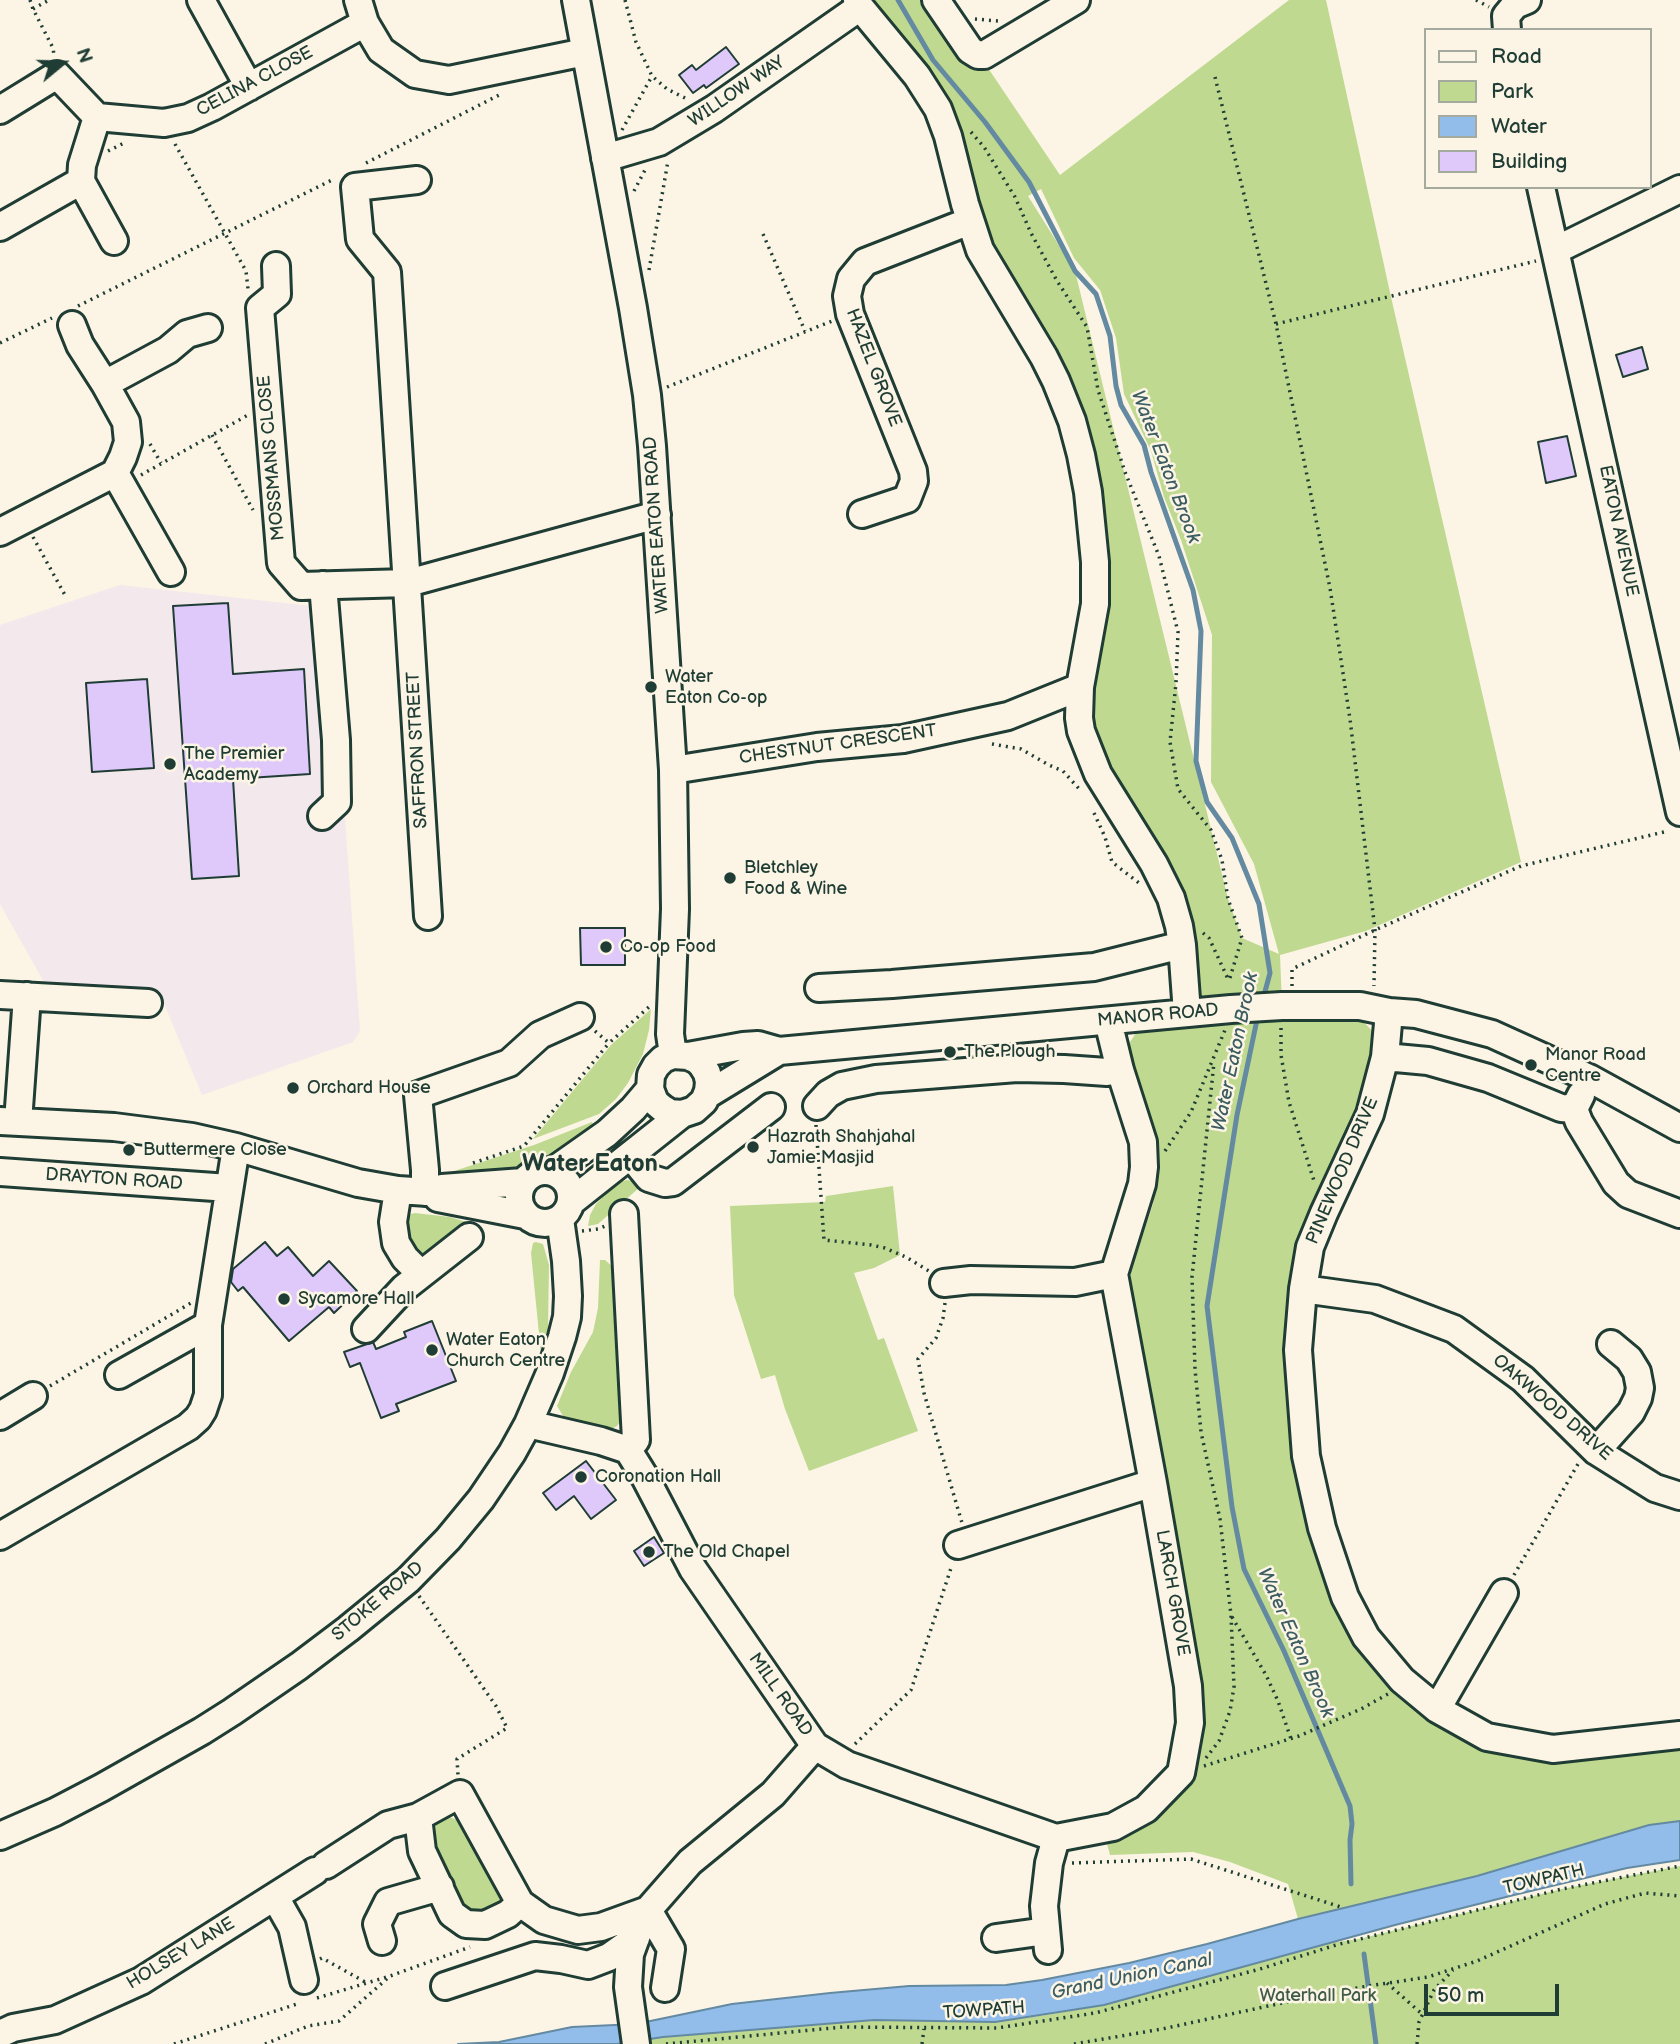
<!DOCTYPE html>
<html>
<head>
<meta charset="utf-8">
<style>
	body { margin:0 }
	#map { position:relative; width:1680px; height:2044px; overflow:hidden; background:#fcf5e5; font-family:"Balsamiq Sans",sans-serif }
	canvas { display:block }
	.legend { position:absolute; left:1424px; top:28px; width:228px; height:161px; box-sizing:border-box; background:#fcf5e5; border:2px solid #a4ab9e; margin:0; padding:9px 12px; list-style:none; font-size:21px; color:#1f3d34 }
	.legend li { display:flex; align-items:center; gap:14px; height:35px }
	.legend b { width:35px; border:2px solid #a4ab9e }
	.north { position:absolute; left:28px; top:28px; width:70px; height:70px; -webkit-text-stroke:5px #fcf5e5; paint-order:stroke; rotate:71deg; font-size:19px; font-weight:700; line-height:28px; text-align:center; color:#1f3d34 }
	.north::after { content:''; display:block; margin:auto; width:24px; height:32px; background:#1f3d34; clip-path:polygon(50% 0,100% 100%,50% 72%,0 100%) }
	.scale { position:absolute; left:1424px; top:1984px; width:135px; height:32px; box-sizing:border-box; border:4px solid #1f3d34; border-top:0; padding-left:9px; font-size:21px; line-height:24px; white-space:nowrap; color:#1f3d34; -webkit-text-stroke:5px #fcf5e5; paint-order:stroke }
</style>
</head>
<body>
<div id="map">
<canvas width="1680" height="2044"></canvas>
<ul class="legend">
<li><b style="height:9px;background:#fcf5e5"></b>Road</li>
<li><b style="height:19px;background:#bfd990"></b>Park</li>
<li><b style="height:19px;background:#92bdeb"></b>Water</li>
<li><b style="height:19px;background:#dec9fa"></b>Building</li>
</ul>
<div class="north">N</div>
<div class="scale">50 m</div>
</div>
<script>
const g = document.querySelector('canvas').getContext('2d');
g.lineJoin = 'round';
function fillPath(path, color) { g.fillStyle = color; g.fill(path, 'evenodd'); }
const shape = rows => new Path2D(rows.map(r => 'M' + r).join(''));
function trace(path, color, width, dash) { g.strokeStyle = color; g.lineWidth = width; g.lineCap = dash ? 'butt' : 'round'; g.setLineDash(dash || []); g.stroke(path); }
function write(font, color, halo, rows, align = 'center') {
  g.font = font + ' "Balsamiq Sans",sans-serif'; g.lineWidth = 5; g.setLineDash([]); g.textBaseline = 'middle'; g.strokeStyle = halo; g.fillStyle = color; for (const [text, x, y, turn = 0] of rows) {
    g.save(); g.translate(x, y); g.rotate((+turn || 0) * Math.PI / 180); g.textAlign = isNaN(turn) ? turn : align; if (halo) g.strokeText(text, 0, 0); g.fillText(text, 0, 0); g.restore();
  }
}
const built = shape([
	[120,585,330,608,360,1031,353,1042,202,1095,160,994,49,991,0,904,0,625]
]);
const green = shape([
	[870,0,927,0,986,65,1060,175,1289,0,1326,0,1391,297,1521,862,1366,931,1280,955,1282,1006,1360,1018,1376,1035,1363,1108,1299,1246,1285,1354,1298,1444,1316,1533,1401,1687,1468,1742,1559,1758,1680,1745,1680,1821,1649,1825,1477,1876,1298,1919,1288,1884,1230,1862,1193,1852,1110,1855,1106,1840,1157,1814,1199,1751,1204,1710,1130,1283,1131,1270,1153,1204,1158,1166,1154,1134,1129,1057,1130,1042,1136,1033,1201,1027,1193,955,1091,733,1101,528,991,250,943,104,949,99,917,53],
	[1041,189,1074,258,1100,290,1116,338,1124,394,1151,451,1164,497,1181,540,1212,635,1211,782,1254,864,1279,954,1242,938,1228,899,1075,271,1028,196],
	[651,1009,649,1030,643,1054,628,1083,616,1099,599,1114,533,1139,611,1045],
	[592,1122,594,1127,558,1153,534,1163,507,1171,447,1178,445,1174,534,1145],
	[627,1180,637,1182,640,1187,598,1224,588,1226,590,1215,596,1204,614,1186,620,1182],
	[893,1186,900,1255,874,1268,854,1273,878,1340,884,1338,918,1431,809,1471,785,1409,775,1375,761,1379,734,1295,730,1206,825,1202,826,1196],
	[415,1213,450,1217,473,1224,429,1258,421,1257,410,1250,404,1217,406,1215],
	[536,1242,543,1244,549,1265,548,1330,543,1355,541,1354,531,1253,533,1243],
	[600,1260,605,1260,614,1268,624,1417,617,1426,608,1431,568,1424,557,1406,571,1372,593,1332,598,1308],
	[449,1817,464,1822,507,1902,481,1918,457,1910,433,1849,433,1823],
	[1680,1866,1680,2044,617,2044,663,2037,844,2022,874,2020,995,2022,1046,2015,1104,2005,1329,1943,1359,1939,1562,1889]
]);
const water = shape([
	[1680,1821,1680,1860,1627,1868,1514,1895,1395,1925,1104,2005,995,2022,874,2020,663,2037,617,2044,458,2044,499,2042,572,2027,636,2024,732,2004,830,1993,909,1986,1006,1985,1042,1980,1129,1963,1207,1944,1298,1919,1477,1876,1649,1825,1680,1821]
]);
const stream = shape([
	[898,0,933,60,985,122,1029,182,1075,271,1096,294,1110,336,1116,386,1121,405,1144,445,1151,472,1193,590,1201,631,1196,761,1207,802,1232,838,1259,904,1270,973,1263,999],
	[1258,1015,1237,1115,1207,1306,1232,1507,1244,1569,1284,1651,1350,1806,1352,1824,1350,1840,1351,1884],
	[1364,1954,1376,2044]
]);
const building = shape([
	[726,47,739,64,706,88,704,85,693,93,679,75,692,65,696,70,726,47],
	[1642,347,1648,369,1623,377,1616,355,1642,347],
	[1567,436,1576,476,1546,483,1538,442,1567,436],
	[228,603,233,674,304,669,310,774,233,779,239,876,192,879,173,606,228,603],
	[147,679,154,768,92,772,86,683,147,679],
	[580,928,625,928,625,965,581,965,580,928],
	[265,1242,277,1256,288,1247,313,1276,329,1261,357,1291,334,1313,329,1307,289,1341,243,1287,238,1291,231,1282,233,1269,265,1242],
	[432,1321,456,1381,396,1404,399,1411,381,1418,360,1363,350,1367,344,1352,373,1342,376,1349,406,1337,404,1332,432,1321],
	[586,1461,616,1500,591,1519,574,1496,556,1510,543,1493,586,1461],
	[654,1537,664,1553,644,1566,634,1551,654,1537]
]);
const path = shape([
	[30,0,33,9,53,48,54,55],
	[625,0,636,42,652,76,667,89,687,99],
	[1476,0,1489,7],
	[33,9,49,0],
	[975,19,998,21],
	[1215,77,1276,324,1330,588,1350,719,1375,930,1374,986],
	[622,130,652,76],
	[971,132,984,147,1015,197,1031,233,1057,281,1087,327,1098,390,1125,472,1159,556,1178,632,1176,683,1170,742,1178,789,1211,830,1222,860,1228,899,1242,938,1229,981],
	[175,144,246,271,248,289],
	[108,151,126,142],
	[366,163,503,93],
	[634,191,645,170],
	[763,234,805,331],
	[649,270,668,161],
	[78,306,334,179],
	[1276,324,1536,261],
	[0,343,52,318],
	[667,387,832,321],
	[212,435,253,510],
	[150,444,161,463],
	[141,475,248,415],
	[33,537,66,597],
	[992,744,1021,749,1049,765,1063,771,1081,791],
	[1094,813,1105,837,1112,862,1139,883],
	[1203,933,1209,938,1229,981],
	[1292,986,1292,969,1375,930,1521,866,1668,831],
	[1281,1028,1281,1055,1289,1102,1315,1184],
	[595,1031,609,1043,650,1006],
	[816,1125,824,1240,871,1245,885,1248,906,1257,929,1271],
	[1165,1151,1191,1112,1225,1030],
	[473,1163,524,1146,609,1043],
	[582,1231,598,1229,605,1226],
	[945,1303,943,1318,936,1338,918,1359,924,1393,962,1523],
	[50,1386,191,1303],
	[1514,1575,1578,1464],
	[419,1596,496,1706,507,1728,457,1759,458,1775],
	[1232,1617,1266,1675,1278,1701,1291,1739],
	[855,1744,911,1690,952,1565],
	[1206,1758,1219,1741,1230,1711,1234,1687,1231,1615,1220,1519,1201,1432,1195,1369,1192,1277,1214,1062],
	[1204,1766,1299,1736,1361,1709,1388,1694],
	[1072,1863,1191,1859,1344,1908],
	[320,1959,322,1958,367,1983],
	[1387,1983,1422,2014],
	[317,1998,390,1976,470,1947],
	[174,2044,300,2003],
	[265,2044,308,2026,339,2021,389,1977],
	[666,2044,843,2027,997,2028,1095,2013,1260,1969,1336,1945,1562,1889,1680,1866],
	[922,2044,924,2029],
	[1074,2044,1162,2029,1282,2003,1362,1987,1428,1977,1477,1961,1605,1904,1645,1893,1680,1896],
	[1417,2044,1419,2022,1434,1990,1453,1970]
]);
const minor = shape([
	[201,0,249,87],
	[358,0,365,23,381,50,415,74,449,80,585,52],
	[576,0,633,308,647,395,652,446,673,770,675,909,670,1034,673,1055],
	[936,0,970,50,978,55,984,55,1076,0],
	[860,7,917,76,938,109,948,136,965,204,980,250,1044,357,1056,381,1072,421,1081,455,1088,492,1095,562,1095,604,1080,687,1079,718,1081,731,1098,774,1154,864,1171,898,1179,926,1182,945,1187,1013],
	[1507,30,1506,16,1515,5,1527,0],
	[0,110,57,75,97,117,164,123,188,118,212,107,365,23],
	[605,158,659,142,714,109,860,7,857,0],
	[417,180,355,187,360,239,387,272,428,916],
	[81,181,114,241],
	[1541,187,1680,812],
	[0,227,81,181,82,165,97,117],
	[1556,250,1680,189],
	[276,266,277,294,260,308,281,563,301,586,408,583,657,515],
	[105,384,168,350,187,334,208,328],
	[115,473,171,572],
	[862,514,907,499,914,481,913,471,850,314,847,296,851,279,865,262,970,221],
	[0,532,115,473,123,457,128,442,126,422,105,384,80,345,72,325],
	[673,770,817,747,903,739,1008,716,1080,687],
	[322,816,337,802,336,740,323,585],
	[819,988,892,984,1094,967,1182,945],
	[0,995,148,1003],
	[1389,1012,1385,1057,1370,1114,1324,1213,1310,1247,1303,1289,1298,1350,1306,1456,1322,1528,1345,1597,1366,1637,1402,1680,1437,1709,1487,1737,1553,1749,1680,1735],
	[688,1056,743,1046,758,1045,779,1051],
	[1385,1057,1428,1061,1488,1078,1561,1108,1574,1109],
	[707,1095,779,1051,1231,1009,1282,1006,1360,1006,1389,1012,1416,1014,1492,1034,1589,1078,1680,1128],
	[1581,1095,1574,1109,1579,1122,1616,1183,1628,1194,1680,1214],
	[817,1106,828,1094,842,1086,876,1079,1017,1068,1064,1069,1107,1072,1120,1070],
	[0,1121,114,1127,192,1137,236,1147,358,1183,398,1190,428,1192,442,1188,523,1182],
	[18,1122,27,996],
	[631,1156,649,1178,665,1183,673,1182,771,1107],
	'519 1197a26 26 0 1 1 52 0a26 26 0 1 1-52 0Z',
	[553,1171,607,1133,633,1109,650,1089],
	[0,1172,229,1188],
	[398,1190,393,1222,396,1243,405,1258,421,1274],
	[425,1192,425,1170,418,1095,509,1063,540,1035,580,1017],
	[438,1198,525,1215],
	[571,1202,682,1114,694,1110,704,1101,708,1091,709,1082,707,1073,702,1065,697,1060,688,1056,673,1055,663,1059,656,1066,651,1075,650,1089,655,1102,662,1108,670,1113,682,1114],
	[624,1214,636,1440,628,1450],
	[944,1283,971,1280,1075,1282,1114,1274],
	[1303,1289,1375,1299,1454,1329,1523,1379,1596,1451,1655,1488,1680,1496],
	[366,1329,404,1288,469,1237],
	[119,1375,208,1325],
	[0,1416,33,1396],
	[528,1424,601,1441,628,1450,646,1479,693,1569,815,1746,847,1765,1056,1838,1113,1827,1146,1809,1181,1773,1190,1723,1188,1686,1153,1483,1114,1274,1142,1184,1144,1167,1143,1142,1120,1070,1108,1021],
	[1596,1451,1631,1412,1638,1398,1640,1388,1637,1372,1629,1359,1611,1344],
	[0,1536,188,1427,198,1418,203,1410,208,1395,208,1325,236,1147],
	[958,1545,1153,1483],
	[1437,1709,1504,1593],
	[0,1836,55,1812,101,1788,202,1731,232,1712,299,1666,348,1629,408,1580,448,1539,481,1499,512,1453,528,1424,550,1373,562,1337,567,1317,568,1296,566,1261,560,1219],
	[326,1865,388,1825,418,1817],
	[275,1897,292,1927,304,1980],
	[520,1903,508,1914,485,1925,466,1924,452,1914,422,1851,418,1817,460,1794,520,1903,544,1920,578,1930,601,1927,648,1910,690,1862,773,1794,815,1746],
	[648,1910,671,1949,665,1988],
	[996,1938,1046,1931],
	[382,1941,377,1924,388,1902,440,1887],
	[1048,1950,1044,1906,1049,1863,1056,1838],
	[445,1986,535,1956,561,1959,588,1965,609,1957,636,1938],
	[0,2034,13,2028,55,2020,141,1981,315,1871],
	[636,2044,628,1987,630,1954,638,1932]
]);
const markers = [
	[651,687,7,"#1f3d34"],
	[170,764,7,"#1f3d34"],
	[730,878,7,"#1f3d34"],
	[606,947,7,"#1f3d34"],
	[950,1052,7,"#1f3d34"],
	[1531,1065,7,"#1f3d34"],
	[293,1088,7,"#1f3d34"],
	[753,1147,7,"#1f3d34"],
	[129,1150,7,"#1f3d34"],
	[284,1299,7,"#1f3d34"],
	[432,1350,7,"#1f3d34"],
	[581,1477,7,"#1f3d34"],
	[649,1552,7,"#1f3d34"]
];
const streetNames = [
	["CELINA CLOSE",255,82,-28],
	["WILLOW WAY",737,92,-34],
	["HAZEL GROVE",873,368,69],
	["MOSSMANS CLOSE",272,458,-95],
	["WATER EATON ROAD",657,525,-94],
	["EATON AVENUE",1618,531,78],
	["CHESTNUT CRESCENT",838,745,-8],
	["SAFFRON STREET",418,750,-93],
	["MANOR ROAD",1158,1016,-5],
	["PINEWOOD DRIVE",1343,1171,-67],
	["DRAYTON ROAD",114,1180,4],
	["OAKWOOD DRIVE",1552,1408,41],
	["LARCH GROVE",1172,1593,80],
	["STOKE ROAD",378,1602,-40],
	["MILL ROAD",780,1695,55],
	["TOWPATH",1544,1880,-13],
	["HOLSEY LANE",181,1954,-31],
	["TOWPATH",984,2011,-4]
];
const poiNames = [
	["Water",665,677],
	["Eaton Co-op",665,698],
	["The Premier",184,754],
	["Academy",184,775],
	["Bletchley",744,868],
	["Food & Wine",744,889],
	["Co-op Food",620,947],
	["The Plough",964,1052],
	["Manor Road",1545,1055],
	["Centre",1545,1076],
	["Orchard House",307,1088],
	["Hazrath Shahjahal",767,1137],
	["Jamie Masjid",767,1158],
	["Buttermere Close",143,1150],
	["Sycamore Hall",298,1299],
	["Water Eaton",446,1340],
	["Church Centre",446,1361],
	["Coronation Hall",595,1477],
	["The Old Chapel",663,1552]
];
const parkNames = [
	["Waterhall Park",1318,1996]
];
const waterNames = [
	["Water Eaton Brook",1165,467,69],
	["Water Eaton Brook",1236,1052,-78],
	["Water Eaton Brook",1295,1643,66],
	["Grand Union Canal",1132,1977,-12]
];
const districtNames = [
	["Water Eaton",590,1165]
];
fillPath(built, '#f3e8eb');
fillPath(green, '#bfd990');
fillPath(water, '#92bdeb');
trace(water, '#648aa2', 2);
trace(stream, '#648aa2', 5);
fillPath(building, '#dec9fa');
trace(building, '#1f3d34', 2);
trace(minor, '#1f3d34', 32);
trace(path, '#1f3d34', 3.5, [2, 5]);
trace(minor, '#fcf5e5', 26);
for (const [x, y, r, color] of markers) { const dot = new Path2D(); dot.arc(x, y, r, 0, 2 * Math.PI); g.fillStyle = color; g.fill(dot); trace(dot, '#fcf5e5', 2.5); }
write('18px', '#1f3d34', '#fcf5e5', streetNames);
write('18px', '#1f3d34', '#fcf5e5', poiNames, 'left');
write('18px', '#3f5c46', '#fcf5e5', parkNames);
write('italic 19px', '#3c5d62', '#fcf5e5', waterNames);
write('bold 24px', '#1f3d34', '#fcf5e5', districtNames);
</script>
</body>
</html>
